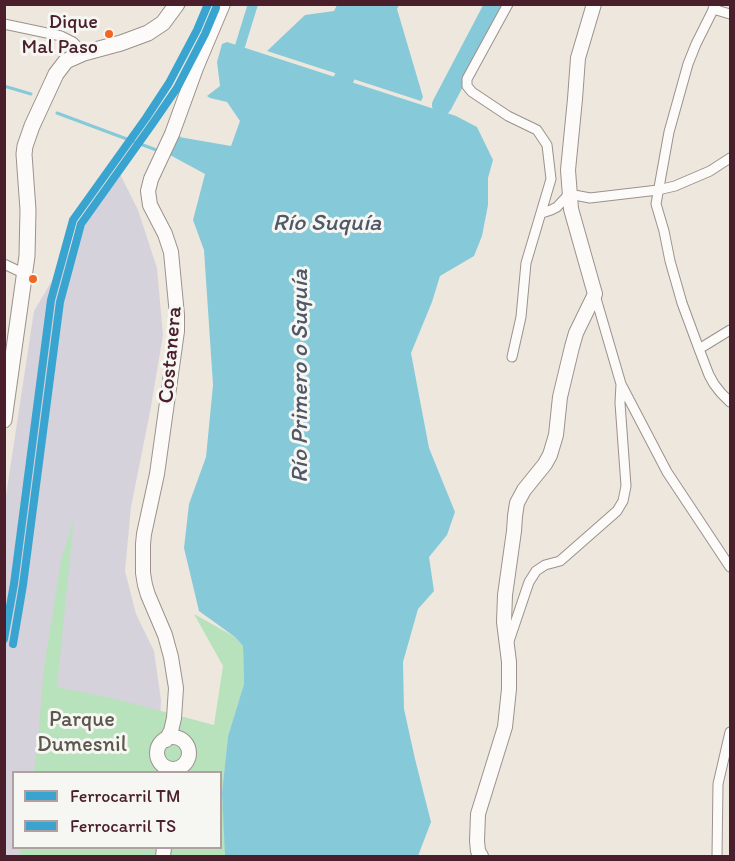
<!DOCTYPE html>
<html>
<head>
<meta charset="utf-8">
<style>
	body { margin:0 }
	#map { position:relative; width:735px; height:861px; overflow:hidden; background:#eee7dd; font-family:Itim,sans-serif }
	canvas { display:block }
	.frame { position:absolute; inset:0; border:6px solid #4a1f2b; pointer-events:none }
	.legend { position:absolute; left:12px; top:771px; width:210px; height:78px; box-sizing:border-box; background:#f6f6f2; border:2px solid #b1a0a2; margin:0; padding:8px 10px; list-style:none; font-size:18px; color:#4a1f2b }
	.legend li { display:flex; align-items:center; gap:12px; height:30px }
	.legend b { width:30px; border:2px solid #b1a0a2 }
</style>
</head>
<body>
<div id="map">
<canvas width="735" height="861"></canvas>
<div class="frame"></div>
<ul class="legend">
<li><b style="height:8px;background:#3aa4d0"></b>Ferrocarril TM</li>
<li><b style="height:8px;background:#3aa4d0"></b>Ferrocarril TS</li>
</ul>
</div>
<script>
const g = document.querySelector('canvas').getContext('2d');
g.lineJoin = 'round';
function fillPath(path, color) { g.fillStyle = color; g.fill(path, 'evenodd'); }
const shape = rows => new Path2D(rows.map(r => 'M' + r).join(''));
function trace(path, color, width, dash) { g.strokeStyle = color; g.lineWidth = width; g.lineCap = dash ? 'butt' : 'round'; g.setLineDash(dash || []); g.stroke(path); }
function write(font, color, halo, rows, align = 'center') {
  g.font = font + ' Itim,sans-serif'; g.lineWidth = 6; g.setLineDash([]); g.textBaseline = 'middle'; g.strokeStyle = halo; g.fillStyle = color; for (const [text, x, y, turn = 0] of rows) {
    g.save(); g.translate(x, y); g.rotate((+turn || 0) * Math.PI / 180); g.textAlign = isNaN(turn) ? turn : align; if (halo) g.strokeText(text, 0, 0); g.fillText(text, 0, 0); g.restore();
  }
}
const industrial = shape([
	[118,170,138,210,157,268,163,335,150,412,131,507,125,571,136,614,154,651,161,700,158,772,14,772,14,848,155,848,155,856,5,856,5,502,34,311]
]);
const green = shape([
	[74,518,57,687,116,699,214,725,223,666,194,614,235,637,243,646,244,684,228,736,222,793,226,856,19,856,20,848,220,848,220,772,34,772,37,749,44,667,61,561]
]);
const water = shape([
	[337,5,399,5,397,9,423,97,421,101,267,51,305,15,334,11],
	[227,42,335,77,335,80,344,83,345,80,456,116,477,127,493,160,488,178,488,205,482,236,474,256,440,276,432,302,411,353,429,448,455,512,447,535,429,557,434,591,418,609,403,662,404,709,415,759,431,822,418,856,226,856,225,855,222,793,228,736,244,684,243,646,235,637,199,611,184,548,189,504,206,457,213,385,204,250,193,220,205,174,170,155,179,137,231,146,240,121,227,102,210,98,207,96,220,86,217,62,222,44]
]);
const stream = shape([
	[4,86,31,94],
	[57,113,159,151],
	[168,155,170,155,179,137]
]);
const canal = shape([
	[240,46,253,4]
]);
const river = shape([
	[442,105,495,4],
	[331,106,368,27,376,4]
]);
const street = shape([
	[508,4,467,79,467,86,472,92,508,116,537,130,547,145,551,179,526,263,521,317,512,357],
	[716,4,696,44,688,64,669,132,656,204,664,231,670,261,682,303,699,349,709,375,714,384,721,393,730,402],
	[713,9,730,14],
	[4,24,61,36,73,42,84,53],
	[542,213,551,210,557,207,569,194,590,198,658,190,675,186,710,171,730,158],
	[4,264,25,274],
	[595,295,621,384,667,472,730,567],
	[699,349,730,330],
	[508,644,529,582,536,571,545,565,560,561,617,511,623,501,626,486,620,403,621,384],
	[717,856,718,784,730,732]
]);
const secondary = shape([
	'157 753a16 16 0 1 1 32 0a16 16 0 1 1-32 0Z',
	[166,740,171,731,174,718,176,688,171,657,165,635,148,595,145,585,143,573,143,544,144,534,157,474,177,331,177,315,171,252,165,234,150,205,148,191,151,179,172,134,196,68,223,4],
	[163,856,164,848],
	[481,856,478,851,477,841,478,814,505,727,509,689,509,662,504,622,505,595,514,531,515,516,517,503,524,490,545,464,550,455,556,435,560,397,572,347,576,333,595,294,571,209,568,170,575,99,578,58,594,4]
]);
const primary = shape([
	[4,420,27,256,28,210,24,154,25,146,32,126,56,74,66,61,84,53,121,43,148,33,163,23,177,4]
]);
const rail1 = shape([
	[4,639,14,584,51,300,73,220,146,118,169,83,197,30,208,4]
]);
const rail2 = shape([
	[13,644,23,585,60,302,81,224,153,123,177,88,205,34,216,8]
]);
const markers = [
	[109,34,5,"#f26522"],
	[33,279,5,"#f26522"]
];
const busNames = [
	["Dique",98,23],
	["Mal Paso",98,48]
];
const streetNames = [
	["Costanera",171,355,-85]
];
const parkNames = [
	["Parque",82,720],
	["Dumesnil",82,745]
];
const waterNames = [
	["Río Suquía",327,224],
	["Río Primero o Suquía",301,376,-90]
];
fillPath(industrial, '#d6d2dc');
fillPath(green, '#b7e2bb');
fillPath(water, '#86cada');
trace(stream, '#86cada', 3);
trace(canal, '#86cada', 10);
trace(river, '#86cada', 20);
trace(street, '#9b918d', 11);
trace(secondary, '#9b918d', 16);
trace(primary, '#9b918d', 17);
trace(street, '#fcfbfa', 9);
trace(secondary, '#fcfbfa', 14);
trace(primary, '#fcfbfa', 15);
trace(rail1, '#3aa4d0', 8);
trace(rail2, '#3aa4d0', 8);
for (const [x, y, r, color] of markers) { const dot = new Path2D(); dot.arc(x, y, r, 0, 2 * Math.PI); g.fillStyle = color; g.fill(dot); trace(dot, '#f6f6f2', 2); }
write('20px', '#4a1f2b', '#f6f6f2', busNames, 'right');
write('22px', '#4a1f2b', '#f6f6f2', streetNames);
write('22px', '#5d584e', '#f6f6f2', parkNames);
write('italic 24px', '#505768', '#f6f6f2', waterNames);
</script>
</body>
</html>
